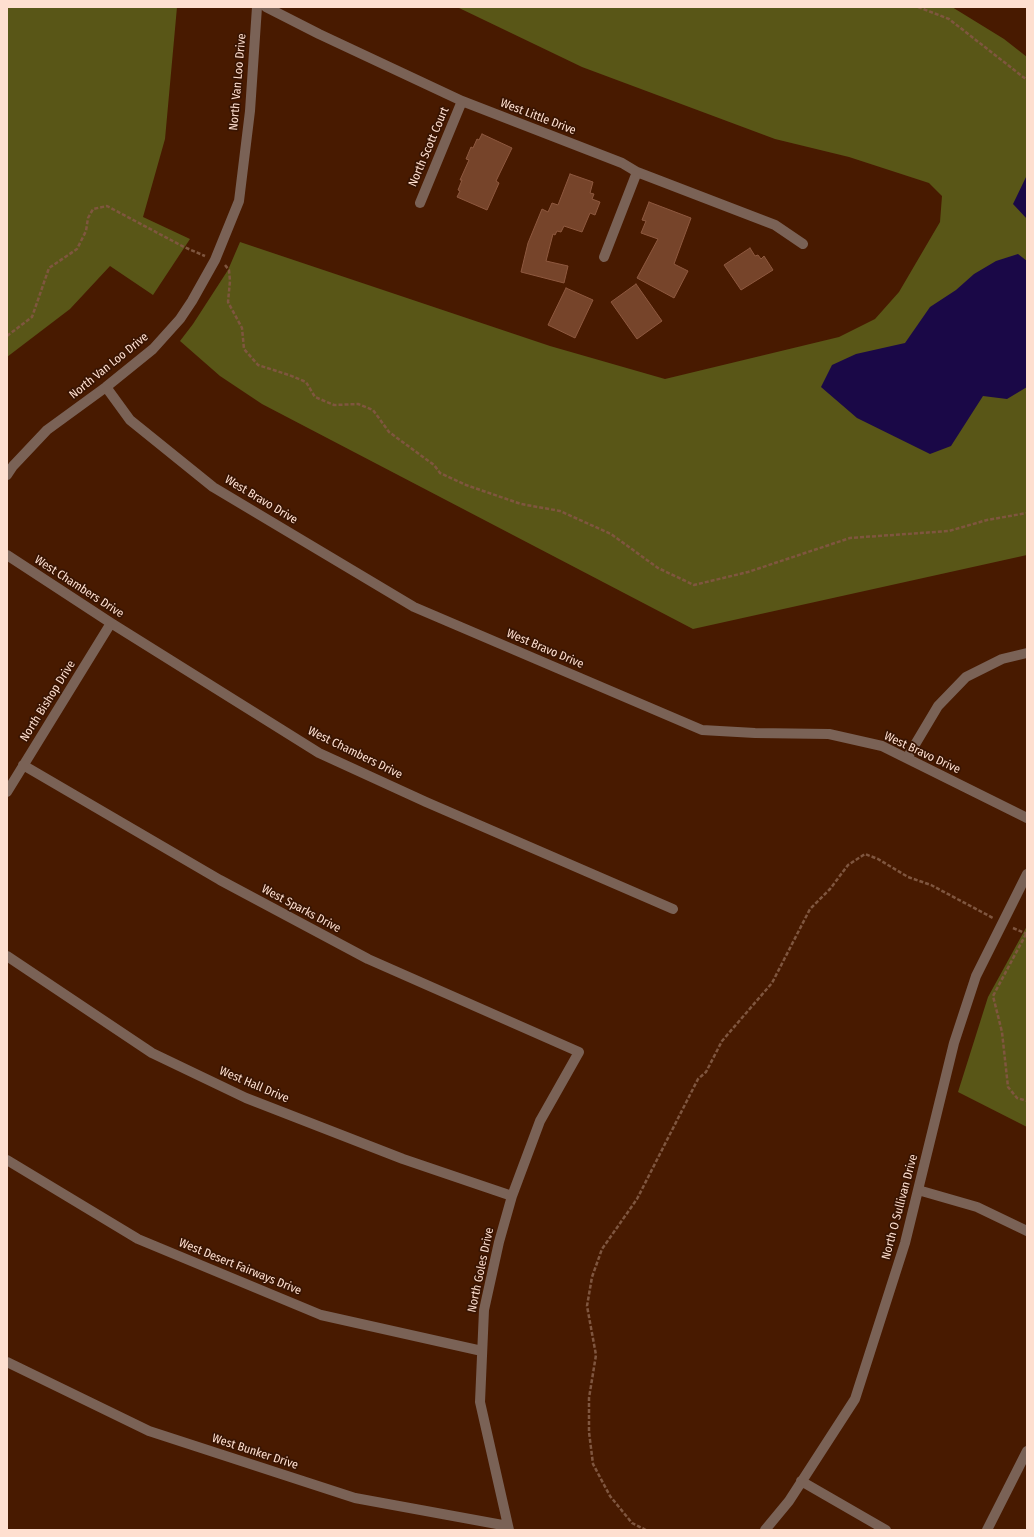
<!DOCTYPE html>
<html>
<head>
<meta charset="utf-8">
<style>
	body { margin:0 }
	#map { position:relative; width:1034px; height:1537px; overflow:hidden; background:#481a00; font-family:"Fira Sans Condensed",sans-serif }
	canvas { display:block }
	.frame { position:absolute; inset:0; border:8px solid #fedfd0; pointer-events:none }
</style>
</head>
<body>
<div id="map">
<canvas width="1034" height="1537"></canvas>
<div class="frame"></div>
</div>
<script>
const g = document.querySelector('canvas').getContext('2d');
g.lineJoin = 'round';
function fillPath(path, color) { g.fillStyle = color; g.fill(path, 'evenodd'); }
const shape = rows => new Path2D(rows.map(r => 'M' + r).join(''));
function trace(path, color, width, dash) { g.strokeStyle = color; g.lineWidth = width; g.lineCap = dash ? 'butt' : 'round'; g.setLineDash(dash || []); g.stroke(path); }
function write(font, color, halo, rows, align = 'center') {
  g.font = font + ' "Fira Sans Condensed",sans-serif'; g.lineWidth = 3.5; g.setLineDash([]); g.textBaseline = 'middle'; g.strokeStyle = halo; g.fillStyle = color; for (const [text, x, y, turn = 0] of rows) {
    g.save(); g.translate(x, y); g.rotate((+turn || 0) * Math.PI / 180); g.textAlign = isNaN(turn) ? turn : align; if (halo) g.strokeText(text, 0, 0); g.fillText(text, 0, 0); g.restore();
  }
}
const green = shape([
	[7,7,177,7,165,139,143,217,190,239,153,295,110,266,70,309,7,357],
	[457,7,952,7,1004,39,1027,57,1027,555,693,629,262,404,220,376,180,341,193,324,228,270,240,242,550,346,665,379,839,337,875,319,899,292,940,222,942,196,929,183,849,157,775,139,582,67],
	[1027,926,1027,1127,958,1092,988,997]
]);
const water = shape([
	[1027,175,1027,219,1013,204],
	[1018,254,1027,261,1027,387,1007,399,983,396,951,446,930,454,857,418,821,387,832,365,856,354,905,343,930,307,956,290,974,274,996,261]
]);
const building = shape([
	[482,134,512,148,496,181,499,183,487,210,457,197,460,191,458,190,462,180,460,180,469,160,466,159,471,147,473,148,477,139,479,140,482,134],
	[570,174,593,182,590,193,594,194,592,199,600,202,595,215,590,213,582,232,564,226,561,232,557,231,555,235,553,234,546,261,568,266,564,283,521,272,528,243,542,209,548,212,552,203,558,205,570,174],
	[649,202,691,218,674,264,688,271,674,298,637,278,658,239,641,233,646,221,642,220,649,202],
	[750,248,755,256,758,255,761,259,764,256,773,270,741,290,724,265,750,248],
	[636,284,662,321,637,339,611,302,636,284],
	[566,288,593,300,575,338,548,325,566,288]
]);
const path = shape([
	[918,7,949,19,1027,80],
	[225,265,229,270,230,281,228,302,242,328,244,349,258,365,289,375,306,382,315,397,334,405,358,404,373,410,389,432,434,465,440,473,466,485,521,504,560,511,611,534,658,568,694,585,748,572,850,538,949,531,987,520,1027,513],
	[7,336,32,317,49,268,77,249,86,231,88,218,93,209,107,206,184,247,205,256],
	[1013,928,1027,934],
	[1026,934,993,996,1002,1032,1008,1087,1017,1098,1027,1101],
	[646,1530,632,1523,610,1496,593,1464,589,1432,589,1398,596,1355,587,1306,592,1277,602,1249,637,1199,698,1079,706,1072,722,1041,772,983,810,909,830,889,848,865,865,854,878,859,908,877,931,885,993,918]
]);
const minor = shape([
	[266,7,319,34,462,101,622,163,637,172,775,225,803,244],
	[420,203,462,101],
	[604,257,637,172],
	[106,387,130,420,213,487,414,607,702,730,755,733,829,734,882,746,1027,818],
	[7,475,13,466,47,430,106,387,153,349,180,319,192,301,215,260,239,201,250,111,257,7],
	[7,555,111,623,319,753,426,802,673,909],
	[907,758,938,706,966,677,1002,659,1027,653],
	[23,765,220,880,368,959,579,1052,540,1121,512,1196,499,1242,484,1310,480,1402,509,1530],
	[7,792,111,623],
	[7,956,152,1053,246,1098,403,1159,512,1196],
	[7,1160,138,1239,321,1315,482,1351],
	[918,1190,977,1207,1027,1231],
	[7,1362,149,1431,355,1498,508,1526],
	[801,1481,886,1530],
	[765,1530,789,1501,855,1399,905,1243,954,1043,976,976,1027,874],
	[987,1530,1027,1451]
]);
const streetNames = [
	["North Van Loo Drive",238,82,-85],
	["West Little Drive",538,117,21],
	["North Scott Court",429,147,-67],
	["North Van Loo Drive",109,366,-39],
	["West Bravo Drive",261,500,31],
	["West Chambers Drive",79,587,33],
	["West Bravo Drive",545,649,23],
	["North Bishop Drive",48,701,-58],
	["West Chambers Drive",355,753,26],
	["West Bravo Drive",922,753,25],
	["West Sparks Drive",301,909,28],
	["West Hall Drive",254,1085,23],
	["North O Sullivan Drive",900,1207,-75],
	["West Desert Fairways Drive",240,1267,22],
	["North Goles Drive",481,1270,-78],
	["West Bunker Drive",255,1452,18]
];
fillPath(green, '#595617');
fillPath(water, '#1a0847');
fillPath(building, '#76442a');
trace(building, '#8e593f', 1);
trace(path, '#7f563f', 2.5, [4, 2]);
trace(minor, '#7a6256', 10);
write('12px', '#fedfd0', '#381402', streetNames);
</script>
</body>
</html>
